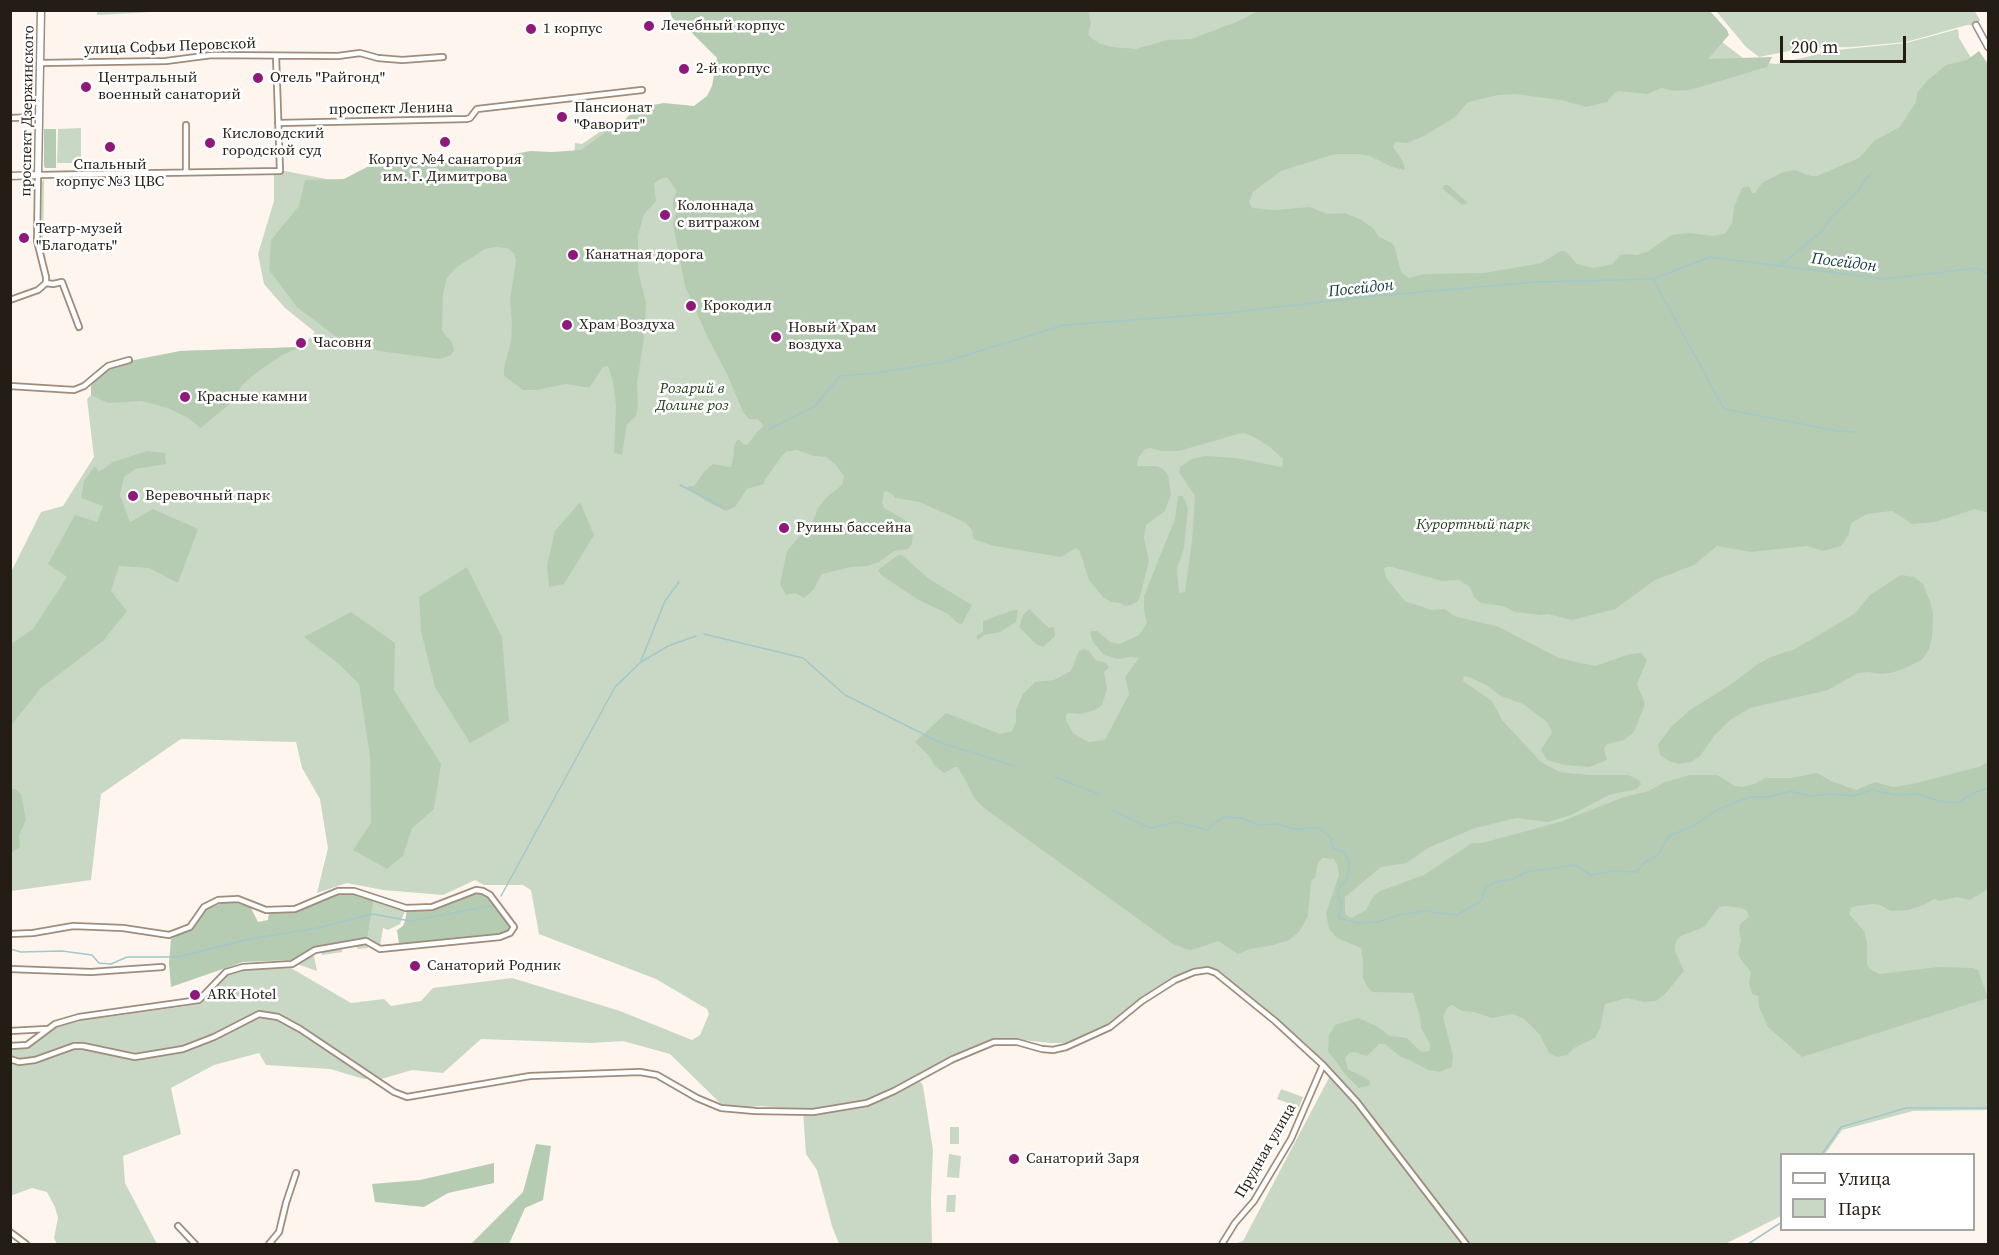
<!DOCTYPE html>
<html>
<head>
<meta charset="utf-8">
<style>
	body { margin:0 }
	#map { position:relative; width:1999px; height:1255px; overflow:hidden; background:#fdf5ee; font-family:"Source Serif 4",serif }
	canvas { display:block }
	.frame { position:absolute; inset:0; border:12px solid #241d16; pointer-events:none }
	.legend { position:absolute; left:1780px; top:1153px; width:195px; height:78px; box-sizing:border-box; background:#fff; border:2px solid #a7a5a2; margin:0; padding:8px 10px; list-style:none; font-size:18px; color:#241d16 }
	.legend li { display:flex; align-items:center; gap:12px; height:30px }
	.legend b { width:30px; border:2px solid #a7a5a2 }
	.scale { position:absolute; left:1780px; top:36px; width:126px; height:27px; box-sizing:border-box; border:3px solid #241d16; border-top:0; padding-left:8px; font-size:18px; line-height:21px; white-space:nowrap; color:#241d16; -webkit-text-stroke:4px #fff; paint-order:stroke }
</style>
</head>
<body>
<div id="map">
<canvas width="1999" height="1255"></canvas>
<div class="frame"></div>
<ul class="legend">
<li><b style="height:8px;background:#fff"></b>Улица</li>
<li><b style="height:16px;background:#c9d8c5"></b>Парк</li>
</ul>
<div class="scale">200 m</div>
</div>
<script>
const g = document.querySelector('canvas').getContext('2d');
g.lineJoin = 'round';
function fillPath(path, color) { g.fillStyle = color; g.fill(path, 'evenodd'); }
const shape = rows => new Path2D(rows.map(r => 'M' + r).join(''));
function trace(path, color, width, dash) { g.strokeStyle = color; g.lineWidth = width; g.lineCap = dash ? 'butt' : 'round'; g.setLineDash(dash || []); g.stroke(path); }
function write(font, color, halo, rows, align = 'center') {
  g.font = font + ' "Source Serif 4",serif'; g.lineWidth = 5; g.setLineDash([]); g.textBaseline = 'middle'; g.strokeStyle = halo; g.fillStyle = color; for (const [text, x, y, turn = 0] of rows) {
    g.save(); g.translate(x, y); g.rotate((+turn || 0) * Math.PI / 180); g.textAlign = isNaN(turn) ? turn : align; if (halo) g.strokeText(text, 0, 0); g.fillText(text, 0, 0); g.restore();
  }
}
const green = shape([
	[955,10,1694,11,1722,42,1747,61,1776,64,1836,50,1906,43,1958,29,1959,38,1988,86,1988,1110,1913,1111,1842,1130,1825,1154,1782,1154,1781,1216,1725,1244,1233,1244,1243,1241,1332,1072,1304,1042,1216,970,1208,968,1196,969,1156,988,1108,1024,1082,1037,1065,1043,1050,1043,1006,1038,991,1040,972,1047,917,1076,923,1086,933,1150,931,1198,932,1244,839,1244,832,1226,817,1170,806,1154,803,1110,761,1106,744,1108,721,1104,670,1054,623,1041,591,1043,481,1039,443,1073,412,1070,381,1079,364,1079,330,1069,266,1065,259,1053,214,1065,171,1088,181,1134,123,1156,125,1183,157,1244,57,1244,54,1238,58,1218,55,1207,47,1192,32,1188,10,1196,11,1049,28,1048,56,1027,79,1021,201,1004,217,984,228,975,244,970,291,968,351,1003,384,999,391,1006,421,1001,433,988,512,978,620,1011,692,1040,700,1035,709,1014,707,1009,656,979,539,934,531,890,523,885,484,885,475,880,443,895,383,890,347,883,317,893,328,848,320,799,302,768,296,742,181,739,101,794,91,880,11,891,11,572,41,512,63,506,94,457,87,399,91,395,91,386,180,351,302,347,315,332,285,308,264,284,258,254,274,201,274,173,285,171,357,185,574,159,575,143,582,144,607,127,683,121],
	[1974,10,1980,20,1976,25,1967,25,1906,42,1853,47,1803,48,1759,57,1746,47,1716,11],
	[153,11,153,12,97,15,97,11],
	[81,128,81,163,57,163,58,129],
	[44,179,43,249,46,258,44,258,41,249,42,182],
	[374,900,405,911,400,924,388,930,383,928,380,946,367,940],
	[366,943,368,948,358,949,356,946,342,948,342,952,322,955,321,950],
	[314,956,317,971,297,964,309,957],
	[1281,1089,1303,1097,1299,1107,1277,1099],
	[950,1127,959,1127,959,1144,950,1144],
	[949,1154,961,1156,959,1178,947,1177],
	[947,1195,956,1195,955,1212,946,1212]
]);
const forest = shape([
	[1709,10,1727,30,1729,35,1708,59,1772,57,1767,67,1690,90,1673,91,1662,88,1647,94,1619,91,1614,93,1607,102,1586,107,1561,100,1515,94,1498,95,1473,101,1467,103,1455,117,1424,136,1407,143,1395,142,1393,147,1402,160,1405,168,1404,170,1392,167,1370,156,1359,154,1335,154,1281,171,1253,192,1249,202,1252,208,1274,210,1310,207,1327,214,1344,213,1360,219,1373,228,1379,237,1392,243,1395,248,1401,272,1409,278,1424,274,1484,273,1530,265,1541,263,1561,251,1566,252,1577,264,1593,268,1613,264,1620,255,1626,254,1637,255,1649,251,1671,235,1690,233,1714,236,1726,233,1732,223,1734,207,1742,188,1748,186,1750,188,1752,193,1755,193,1762,183,1783,172,1795,170,1811,176,1817,176,1859,158,1875,140,1900,127,1916,102,1917,93,1928,80,1946,65,1967,60,1979,51,1988,64,1988,513,1975,509,1935,522,1912,524,1892,511,1867,514,1851,523,1849,534,1841,546,1823,551,1807,546,1751,552,1717,546,1694,565,1655,580,1615,609,1572,620,1548,614,1540,615,1515,612,1503,606,1481,603,1474,597,1470,587,1459,580,1442,581,1392,567,1386,567,1384,569,1386,578,1405,601,1431,610,1445,609,1454,616,1499,627,1559,658,1595,666,1630,654,1641,653,1647,660,1637,684,1645,704,1634,732,1624,740,1607,744,1604,749,1607,760,1589,767,1564,765,1547,760,1541,750,1552,732,1547,722,1523,704,1501,696,1486,685,1469,677,1464,676,1463,681,1492,701,1502,720,1541,762,1560,772,1589,775,1628,775,1639,780,1641,784,1637,789,1609,795,1571,815,1548,822,1517,818,1475,828,1428,848,1406,863,1381,867,1345,897,1345,914,1351,918,1366,910,1373,897,1380,891,1424,875,1472,843,1482,843,1560,822,1624,797,1649,791,1665,782,1690,775,1717,775,1735,786,1742,787,1754,784,1766,778,1791,778,1817,773,1831,781,1856,790,1875,782,1893,787,1912,784,1979,767,1988,762,1988,889,1970,900,1957,897,1939,901,1934,899,1924,905,1908,910,1891,911,1880,905,1873,904,1856,906,1851,908,1849,914,1864,931,1867,942,1867,963,1869,968,1873,971,1879,974,1939,967,1973,968,1978,970,1988,998,1802,1057,1768,1027,1759,1007,1758,996,1752,994,1749,983,1751,972,1740,958,1738,952,1741,941,1739,930,1740,924,1749,917,1747,911,1742,908,1725,906,1719,907,1704,927,1681,936,1677,940,1675,945,1675,951,1684,971,1665,994,1656,1001,1644,1002,1627,998,1605,1004,1600,1028,1595,1038,1574,1048,1567,1055,1557,1057,1549,1053,1540,1035,1524,1019,1518,1016,1512,1014,1492,1018,1474,1012,1462,1011,1452,1005,1447,1008,1443,1017,1453,1056,1452,1067,1439,1072,1428,1070,1412,1061,1401,1057,1385,1044,1379,1044,1367,1056,1354,1052,1349,1053,1345,1058,1348,1069,1369,1080,1370,1085,1359,1088,1346,1075,1328,1051,1329,1035,1335,1025,1358,1018,1376,1026,1390,1036,1407,1038,1420,1051,1425,1052,1430,1050,1430,1044,1421,1028,1420,1017,1413,993,1373,992,1368,988,1363,978,1363,960,1361,948,1337,938,1329,929,1326,913,1339,875,1337,864,1334,859,1322,858,1318,863,1315,878,1311,881,1308,916,1299,932,1289,940,1273,945,1250,949,1238,954,1218,941,1192,950,1186,949,1173,944,984,808,975,799,958,767,955,767,944,773,934,765,930,757,915,742,946,713,1000,734,1012,731,1016,722,1016,710,1023,694,1035,682,1054,680,1071,671,1079,651,1084,649,1089,651,1096,660,1106,663,1109,668,1104,672,1107,689,1102,705,1097,709,1082,714,1069,713,1066,714,1066,720,1073,733,1083,739,1089,742,1105,740,1129,694,1125,677,1139,658,1130,657,1118,659,1104,655,1093,642,1090,634,1091,631,1097,631,1110,642,1120,644,1139,635,1144,628,1147,622,1144,611,1144,596,1175,519,1178,496,1183,496,1188,509,1184,548,1177,569,1179,593,1185,592,1192,541,1195,496,1179,472,1180,467,1191,459,1205,456,1236,458,1282,467,1283,459,1270,447,1254,437,1244,433,1238,434,1179,451,1162,451,1150,448,1144,450,1138,458,1137,466,1156,466,1163,469,1168,475,1171,494,1165,511,1146,525,1144,538,1149,561,1140,597,1137,602,1131,605,1125,606,1120,603,1111,602,1103,597,1089,580,1080,552,1076,548,1061,557,994,546,973,539,972,530,966,523,920,502,895,498,892,494,886,491,884,492,882,503,884,508,905,520,913,530,912,544,908,549,894,551,879,562,867,566,851,567,822,574,814,589,804,598,795,593,786,595,780,584,787,551,813,521,818,508,827,497,842,485,844,476,835,464,826,457,814,456,797,450,786,452,782,456,765,479,764,484,747,489,735,507,726,511,706,501,686,487,694,486,704,472,713,464,731,467,734,454,734,446,738,439,745,445,748,444,758,431,764,426,758,419,749,419,743,412,727,374,708,338,685,286,673,224,676,213,673,209,673,200,677,191,667,177,658,180,654,184,656,201,644,214,638,236,638,270,646,303,644,338,637,383,638,405,636,416,627,424,622,455,614,453,616,405,613,382,608,366,603,367,590,387,583,387,566,384,536,390,523,390,504,376,504,368,511,341,512,323,510,300,516,261,514,253,507,248,496,247,485,249,457,267,447,278,443,294,442,329,444,334,452,342,454,350,451,355,440,359,379,351,335,336,297,307,269,270,271,240,299,206,305,180,344,179,367,167,480,161,530,151,552,152,581,150,603,134,624,123,627,117,642,107,664,103,694,106,707,96,712,86,717,58,693,34,672,18,670,11,1088,11,1091,23,1088,34,1091,38,1101,44,1112,47,1136,49,1167,40,1191,39,1239,21,1258,11],
	[44,129,56,129,56,168,45,168,44,166],
	[1444,185,1448,185,1468,203,1462,205,1443,189],
	[302,347,282,355,256,373,242,385,233,401,201,428,188,418,168,408,141,401,108,403,91,395,91,386,101,374,115,365,129,361,180,351],
	[147,451,165,453,166,464,135,469,124,477,120,495,130,522,153,509,198,529,178,583,149,568,119,566,111,591,127,611,103,641,41,688,13,723,11,731,11,644,33,629,67,577,48,564,75,515,97,522,103,506,81,498,84,481,95,466,99,472,113,462],
	[580,502,594,535,564,584,549,587,547,565,555,531],
	[898,555,902,555,929,579,972,605,962,624,958,623,948,614,917,599,881,575,878,570],
	[467,567,502,637,509,721,470,743,435,687,421,631,419,597],
	[1901,575,1914,577,1923,584,1931,604,1933,615,1932,638,1929,649,1922,660,1903,669,1891,673,1880,674,1868,672,1858,673,1828,690,1750,708,1730,720,1714,736,1700,756,1691,762,1679,764,1669,761,1660,755,1658,744,1672,726,1690,710,1730,685,1758,664,1771,657,1795,649,1846,619,1855,613,1870,595],
	[1029,609,1049,628,1054,627,1055,636,1043,647,1036,644,1019,627,1023,615],
	[1014,610,1018,610,1016,622,1000,632,984,635,978,640,976,636,983,632,983,621],
	[351,612,395,643,394,690,441,764,434,809,412,828,403,856,387,869,353,850,371,823,370,756,359,684,339,664,304,637],
	[11,789,15,789,21,794,26,820,19,835,20,847,12,852],
	[476,892,483,892,490,898,512,927,509,931,499,936,399,944,397,930,403,926,405,921,407,909,432,909],
	[339,893,354,893,374,900,367,940,313,948,293,960,243,962,171,987,169,963,171,939,194,927,207,909,222,903,237,903,251,908,258,922,268,920,269,912,296,911],
	[536,1144,551,1146,543,1200,525,1208,509,1244,471,1244,523,1192],
	[494,1163,494,1183,448,1193,424,1207,375,1202,372,1184,420,1180]
]);
const stream = shape([
	[1780,266,1822,231,1832,217,1860,189,1863,182,1872,172],
	[1653,279,1724,409,1838,431,1857,432],
	[769,429,815,406,840,376,875,373,944,362,1064,325,1226,313,1375,296,1536,282,1653,279,1710,257,1886,279,1977,268,1988,274],
	[680,485,722,507],
	[704,634,803,658,845,695,939,742,1014,766],
	[641,661,665,601,679,582],
	[1055,777,1099,794],
	[1111,810,1151,828,1176,822,1207,830,1223,817,1240,818,1260,825,1277,824,1294,829,1319,828,1331,838,1333,848,1344,852,1350,863,1347,879,1337,890,1341,904,1339,918,1357,923,1378,922,1399,915,1424,911,1457,915,1481,901,1486,887,1496,882,1513,879,1526,872,1575,865,1591,875,1613,871,1637,872,1645,862,1658,855,1669,836,1695,825,1717,810,1749,797,1770,797,1790,791,1810,796,1831,794,1852,796,1873,790,1895,795,1919,794,1938,801,1957,803,1974,793,1988,788],
	[501,896,615,687,641,662,668,646,696,636],
	[10,949,21,952,62,951,92,955,99,963,111,964,127,957,178,957,250,939,318,928,373,914,410,921,490,906],
	[1822,1154,1841,1127,1906,1108,1988,1108],
	[1748,1244,1782,1222]
]);
const minor = shape([
	[40,63,166,61,212,55,338,56,360,53,378,58,402,60,443,57],
	[10,118,39,117],
	[278,123,467,119,470,118,477,109,642,90],
	[186,125,186,172],
	[46,283,46,277,37,241,38,175,280,171,276,56],
	[46,283,53,284,62,282,79,327],
	[10,300,38,290,46,283],
	[10,386,74,390,84,386,108,366,129,360],
	[10,934,33,933,73,926,123,928,169,935,190,927,204,907,218,900,238,899,266,910,295,909,338,891,354,891,406,908,432,907,476,890,483,891,490,895,514,927,510,933,500,937,380,949,366,941,315,950,292,964,243,967,226,972,199,1000,79,1017,55,1024,27,1045,10,1046],
	[10,969,91,972,162,967],
	[10,1031,47,1029],
	[10,1059,19,1062,35,1060,74,1046,83,1046,135,1057,183,1049,214,1037,259,1014,278,1017,300,1029,394,1092,407,1097,530,1076,640,1072,657,1075,697,1098,721,1108,755,1111,813,1112,867,1103,894,1091,953,1059,994,1042,1017,1042,1042,1049,1053,1050,1066,1047,1110,1027,1142,1001,1175,980,1194,972,1208,970,1216,973,1275,1021,1323,1065,1357,1102,1466,1244],
	[178,1226,195,1244],
	[10,1232,26,1244],
	[269,1244,279,1232,286,1203,296,1173],
	[1222,1244,1235,1223,1254,1201,1291,1139,1323,1065]
]);
const tertiary = shape([
	[1976,25,1988,47]
]);
const secondary = shape([
	[10,176,38,175,41,10]
]);
const markers = [
	[649,26,6,"#8e197a"],
	[531,29,6,"#8e197a"],
	[684,69,6,"#8e197a"],
	[258,78,6,"#8e197a"],
	[86,87,6,"#8e197a"],
	[562,117,6,"#8e197a"],
	[445,142,6,"#8e197a"],
	[210,143,6,"#8e197a"],
	[110,147,6,"#8e197a"],
	[665,215,6,"#8e197a"],
	[24,238,6,"#8e197a"],
	[573,255,6,"#8e197a"],
	[691,306,6,"#8e197a"],
	[567,325,6,"#8e197a"],
	[776,337,6,"#8e197a"],
	[301,343,6,"#8e197a"],
	[185,397,6,"#8e197a"],
	[133,496,6,"#8e197a"],
	[784,528,6,"#8e197a"],
	[415,966,6,"#8e197a"],
	[195,995,6,"#8e197a"],
	[1014,1159,6,"#8e197a"]
];
const poiNames = [
	["Лечебный корпус",661,26],
	["1 корпус",543,29],
	["2-й корпус",696,69],
	["Центральный",98,78],
	["военный санаторий",98,95],
	["Отель \"Райгонд\"",270,78],
	["Пансионат",574,108],
	["\"Фаворит\"",574,125],
	["Кисловодский",222,134],
	["городской суд",222,151],
	["Корпус №4 санатория",445,160,"center"],
	["им. Г. Димитрова",445,177,"center"],
	["Спальный",110,165,"center"],
	["корпус №3 ЦВС",110,182,"center"],
	["Колоннада",677,206],
	["с витражом",677,223],
	["Театр-музей",36,229],
	["\"Благодать\"",36,246],
	["Канатная дорога",585,255],
	["Крокодил",703,306],
	["Храм Воздуха",579,325],
	["Новый Храм",788,328],
	["воздуха",788,345],
	["Часовня",313,343],
	["Красные камни",197,397],
	["Веревочный парк",145,496],
	["Руины бассейна",796,528],
	["Санаторий Родник",427,966],
	["ARK Hotel",207,995],
	["Санаторий Заря",1026,1159]
];
const streetNames = [
	["улица Софьи Перовской",170,47,-2],
	["проспект Ленина",391,109,-1],
	["проспект Дзержинского",28,111,-89],
	["Прудная улица",1266,1151,-60]
];
const parkNames = [
	["Розарий в",692,389],
	["Долине роз",692,406],
	["Курортный парк",1473,525]
];
const waterNames = [
	["Посейдон",1844,263,7],
	["Посейдон",1361,289,-6]
];
fillPath(green, '#c9d8c5');
fillPath(forest, '#b6ccb2');
trace(stream, '#a1c8cb', 1.5);
trace(minor, '#9f8c7b', 8);
trace(tertiary, '#9f8c7b', 8);
trace(secondary, '#9f8c7b', 9);
trace(minor, '#fff', 4.5);
trace(tertiary, '#fff', 5);
trace(secondary, '#fff', 6);
for (const [x, y, r, color] of markers) { const dot = new Path2D(); dot.arc(x, y, r, 0, 2 * Math.PI); g.fillStyle = color; g.fill(dot); trace(dot, '#fff', 2); }
write('15px', '#241d16', '#fff', poiNames, 'left');
write('15px', '#241d16', '#fff', streetNames);
write('italic 15px', '#1b3a14', '#fff', parkNames);
write('italic 16px', '#11383a', '#fff', waterNames);
</script>
</body>
</html>
